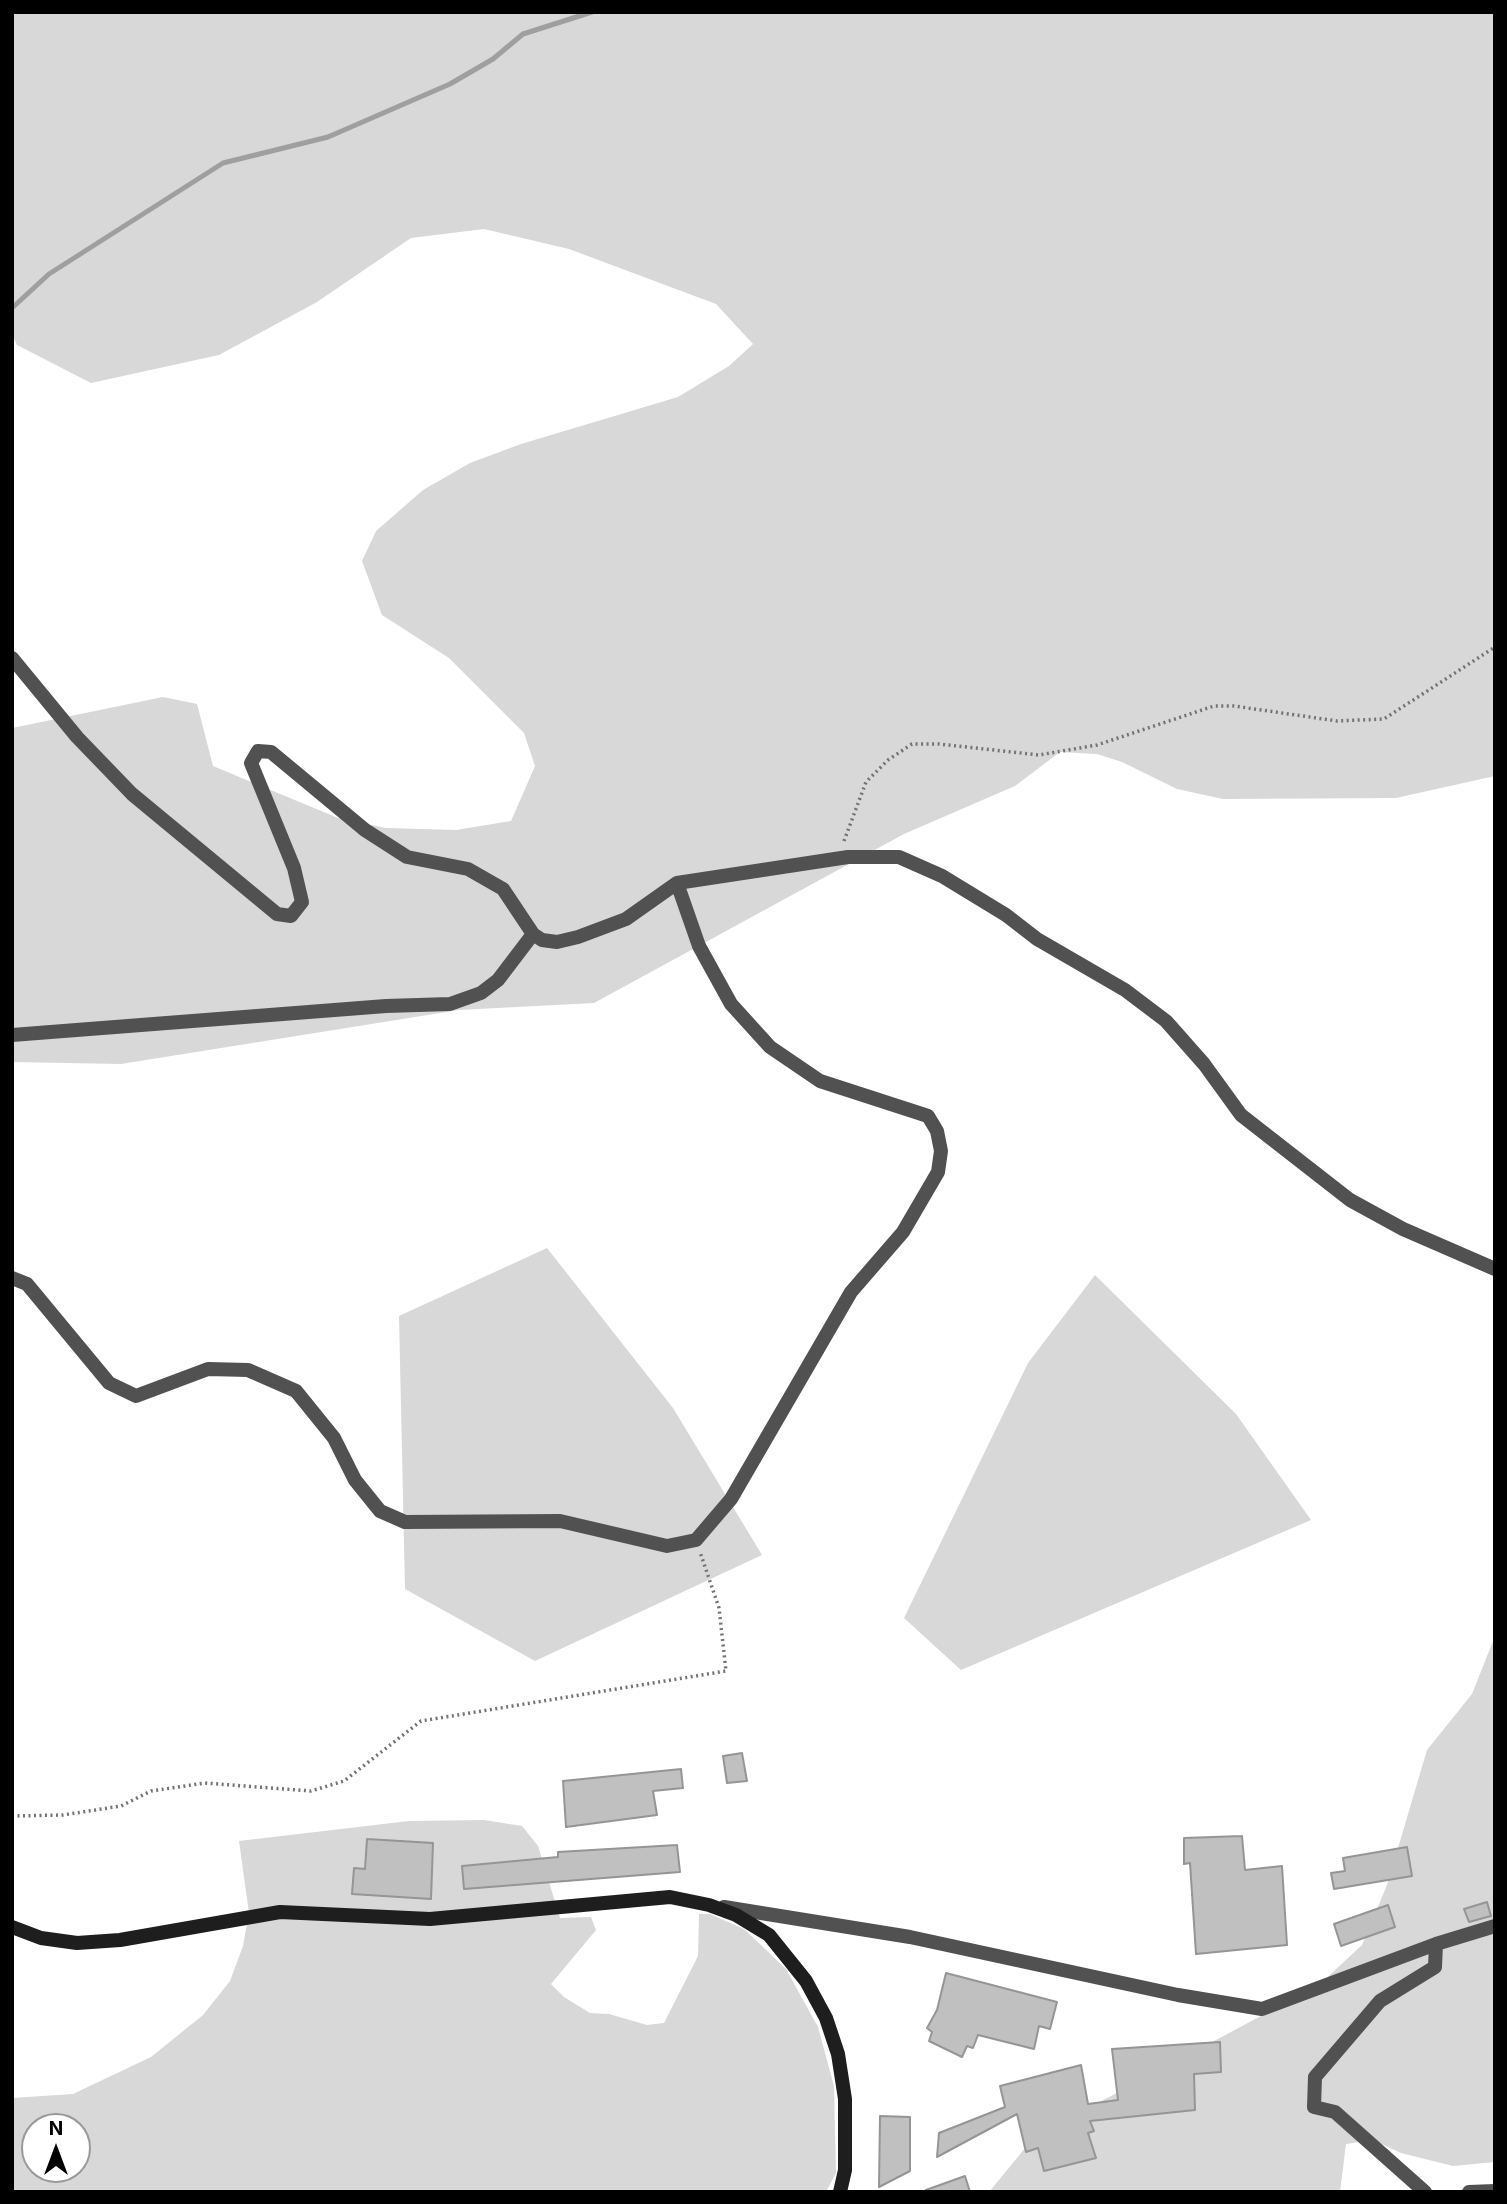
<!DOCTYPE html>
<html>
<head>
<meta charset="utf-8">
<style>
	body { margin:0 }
	#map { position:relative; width:1507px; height:2204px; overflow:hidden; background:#fff; font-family:Inter,sans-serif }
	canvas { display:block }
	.frame { position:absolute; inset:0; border:14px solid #000; pointer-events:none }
	.north { position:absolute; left:21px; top:2113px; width:70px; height:70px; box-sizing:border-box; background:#fff; border:2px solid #999; border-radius:50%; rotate:0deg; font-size:19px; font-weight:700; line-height:28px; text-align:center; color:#000 }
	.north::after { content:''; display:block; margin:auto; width:24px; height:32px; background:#000; clip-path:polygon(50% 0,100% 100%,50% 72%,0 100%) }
</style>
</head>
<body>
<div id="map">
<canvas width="1507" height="2204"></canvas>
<div class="frame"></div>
<div class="north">N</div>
</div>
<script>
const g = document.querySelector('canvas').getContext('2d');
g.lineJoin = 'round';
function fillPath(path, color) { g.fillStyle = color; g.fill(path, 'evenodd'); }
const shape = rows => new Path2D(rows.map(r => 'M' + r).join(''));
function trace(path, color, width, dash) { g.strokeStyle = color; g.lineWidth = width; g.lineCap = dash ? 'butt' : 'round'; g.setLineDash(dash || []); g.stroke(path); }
const green = shape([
	[12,12,1495,12,1495,776,1396,798,1223,799,1177,789,1122,762,1097,754,1060,752,1015,786,904,834,594,1003,459,1010,121,1064,12,1062,12,728,163,697,197,704,213,766,338,818,386,828,456,830,511,821,535,766,524,733,449,658,382,615,362,561,376,531,423,490,470,463,521,444,678,397,729,366,753,344,716,304,569,249,484,229,411,238,317,302,219,355,91,383,17,345,12,334],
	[547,1248,673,1408,762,1555,535,1661,405,1589,399,1316],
	[1095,1275,1236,1414,1311,1520,961,1670,904,1618,1028,1363],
	[1495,1636,1495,2162,1453,2166,1401,2153,1373,2140,1346,2144,1340,2192,989,2192,1026,2147,1096,2104,1319,1985,1362,1945,1387,1885,1427,1750,1472,1694],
	[484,1820,522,1826,538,1846,560,1918,591,1917,596,1930,551,1984,564,1997,590,2013,609,2014,647,2025,664,2023,698,1956,699,1914,710,1914,744,1929,786,1969,818,2027,834,2086,836,2173,826,2192,12,2192,12,2098,73,2094,151,2057,203,2015,230,1981,243,1946,249,1913,239,1841,409,1821],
	[35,2127,77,2127,77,2169,35,2169]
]);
const stream = shape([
	[12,308,49,274,223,163,328,137,450,84,493,59,523,34,592,12]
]);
const building = shape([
	[742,1753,747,1781,727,1783,723,1756,742,1753],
	[681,1769,683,1788,653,1791,657,1815,566,1827,563,1781,681,1769],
	[1242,1836,1245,1870,1282,1866,1287,1945,1196,1954,1190,1863,1184,1864,1184,1838,1242,1836],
	[367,1839,433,1843,431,1899,352,1894,354,1868,365,1869,367,1839],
	[677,1845,680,1872,464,1889,462,1866,558,1857,558,1852,677,1845],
	[1407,1847,1412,1876,1334,1889,1331,1873,1345,1871,1343,1858,1407,1847],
	[1487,1902,1491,1916,1469,1922,1464,1909,1487,1902],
	[1388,1905,1395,1927,1341,1946,1334,1924,1388,1905],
	[946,1973,1057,2002,1050,2029,1039,2026,1034,2049,978,2035,973,2048,967,2046,962,2057,929,2041,932,2032,927,2028,937,2010,946,1973],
	[1220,2042,1221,2072,1194,2074,1195,2110,1090,2121,1094,2131,1088,2133,1096,2158,1044,2171,1038,2148,1026,2152,1017,2114,937,2157,939,2133,1005,2107,1000,2086,1081,2065,1088,2104,1118,2100,1112,2049,1220,2042],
	[880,2116,910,2117,910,2171,879,2187,880,2116],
	[965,2176,970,2192,926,2192,926,2190,965,2176]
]);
const path = shape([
	[844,841,866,782,888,760,912,744,939,744,1039,755,1097,745,1214,706,1234,706,1337,721,1384,719,1495,647],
	[12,1816,63,1815,121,1806,151,1791,205,1783,311,1791,344,1781,421,1721,726,1671,719,1608,700,1552]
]);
const street = shape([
	[12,658,77,737,132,794,277,914,291,916,302,902,294,868,251,763,258,751,271,752,365,830,407,857,468,869,503,889,533,934,542,940,557,942,578,937,626,919,677,883,848,857,899,857,942,876,1006,915,1037,939,1125,990,1166,1021,1204,1064,1241,1115,1350,1200,1403,1229,1495,1269],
	[12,1035,386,1006,450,1004,481,993,498,980,533,934],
	[12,1278,27,1284,109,1383,136,1396,208,1369,248,1370,296,1391,334,1438,355,1480,380,1511,405,1522,560,1521,667,1546,696,1540,731,1499,851,1292,903,1232,938,1172,941,1151,937,1131,928,1116,820,1081,770,1047,731,1004,699,946,677,883],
	[724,1907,910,1937,1178,1995,1262,2009,1436,1944,1495,1926],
	[1425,2192,1335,2112,1314,2107,1315,2077,1380,2001,1435,1967,1436,1944],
	[1469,2192,1495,2191]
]);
const secondary = shape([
	[12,1927,41,1938,77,1943,120,1940,280,1912,430,1919,670,1897,709,1905,736,1915,769,1935,806,1981,826,2018,838,2054,845,2099,845,2170,840,2192]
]);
fillPath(green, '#d8d8d8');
trace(stream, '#9f9f9f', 5);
fillPath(building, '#c0c0c0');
trace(building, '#959595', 2);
trace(path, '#737373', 3.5, [2, 3.5]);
trace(street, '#515151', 14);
trace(secondary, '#1e1e1e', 14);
</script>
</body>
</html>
